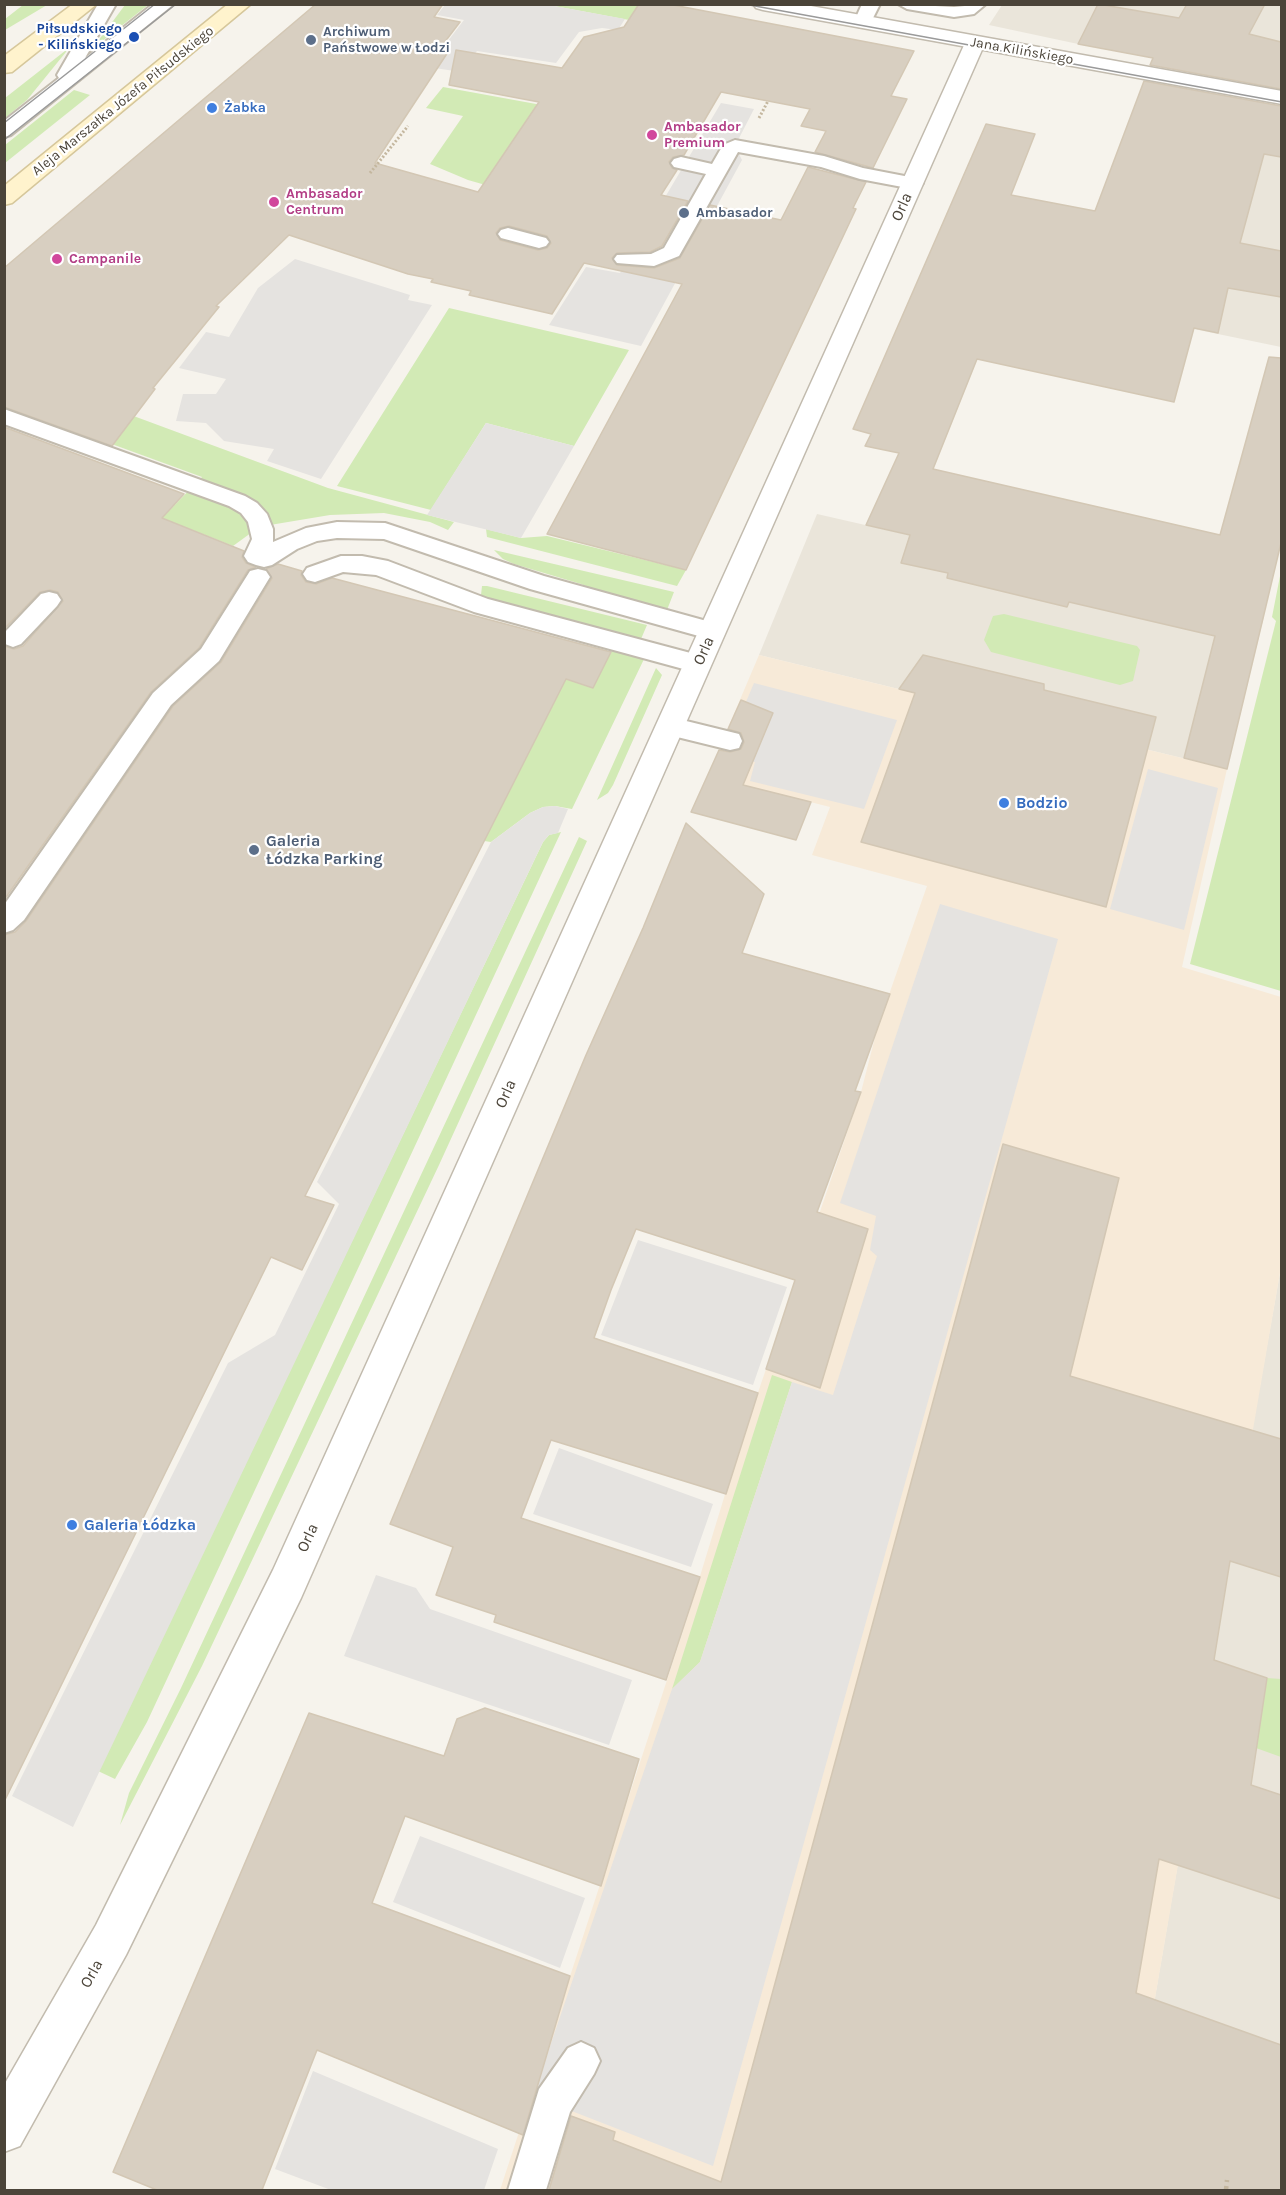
<!DOCTYPE html>
<html>
<head>
<meta charset="utf-8">
<style>
	body { margin:0 }
	#map { position:relative; width:1286px; height:2195px; overflow:hidden; background:#f6f3ec; font-family:Karla,sans-serif }
	canvas { display:block }
	.frame { position:absolute; inset:0; border:6px solid #4b4439; pointer-events:none }
</style>
</head>
<body>
<div id="map">
<canvas width="1286" height="2195"></canvas>
<div class="frame"></div>
</div>
<script>
const g = document.querySelector('canvas').getContext('2d');
g.lineJoin = 'round';
function fillPath(path, color) { g.fillStyle = color; g.fill(path, 'evenodd'); }
const shape = rows => new Path2D(rows.map(r => 'M' + r).join(''));
function trace(path, color, width, dash) { g.strokeStyle = color; g.lineWidth = width; g.lineCap = dash ? 'butt' : 'round'; g.setLineDash(dash || []); g.stroke(path); }
function write(font, color, halo, rows, align = 'center') {
  g.font = font + ' Karla,sans-serif'; g.lineWidth = 4.5; g.setLineDash([]); g.textBaseline = 'middle'; g.strokeStyle = halo; g.fillStyle = color; for (const [text, x, y, turn = 0] of rows) {
    g.save(); g.translate(x, y); g.rotate((+turn || 0) * Math.PI / 180); g.textAlign = isNaN(turn) ? turn : align; if (halo) g.strokeText(text, 0, 0); g.fillText(text, 0, 0); g.restore();
  }
}
const residential = shape([
	[1002,5,1281,5,1281,81,1078,44,989,25],
	[1214,104,1281,116,1281,347,1116,313],
	[817,514,1264,616,1227,769,759,655],
	[1281,1267,1281,2190,1122,2190,1252,1430]
]);
const commercial = shape([
	[759,655,1227,769,1182,967,1281,997,1281,1267,1122,2190,500,2190,686,1622,741,1442,861,1092,878,1026,927,886,812,855,830,807,743,785,751,765,716,756]
]);
const green = shape([
	[23,5,47,5,5,30,5,19],
	[125,5,148,5,92,49],
	[549,5,639,5,629,20],
	[70,47,27,100,5,118,5,98],
	[443,87,569,110,503,190,468,180,430,164,463,116,426,108],
	[74,90,90,95,5,163,5,145],
	[449,308,629,350,574,446,486,423,431,510,337,486],
	[4,368,328,488,454,522,448,530,430,522,384,513,330,515,270,525,255,530,233,546,162,518,202,477,5,405],
	[486,529,521,538,547,536,686,570,677,586,487,537],
	[494,550,674,592,667,610,657,609,613,597,581,584,514,564,503,559],
	[1281,571,1281,991,1190,964,1276,621,1272,617],
	[482,586,487,586,647,625,641,639,503,606,481,595],
	[1004,614,1137,646,1140,650,1133,681,1120,685,991,652,984,640,993,616],
	[613,648,645,657,572,809,555,806,543,807,530,813,491,842,484,841,566,679,593,687],
	[656,668,662,675,613,785,608,793,597,800],
	[561,832,147,1722,115,1779,98,1771,543,842,549,835],
	[579,837,587,841,439,1165,202,1666,120,1825,129,1793,181,1688],
	[772,1375,792,1382,700,1662,672,1689],
	[1267,1678,1281,1679,1281,1757,1256,1748]
]);
const parking = shape([
	[445,5,549,5,625,19,618,30,602,28,579,32,556,63,477,51,461,72,428,67,464,20,437,15],
	[721,103,754,109,735,146,742,160,641,346,549,325,586,267,620,273],
	[295,259,410,295,408,300,432,305,321,479,267,461,274,449,224,441,206,423,176,421,183,394,216,394,226,379,179,368,206,332,229,337,258,288],
	[486,423,574,446,521,538,427,515],
	[754,683,897,720,864,809,750,781,755,762,723,756],
	[1148,769,1218,788,1184,930,1110,909],
	[555,806,568,809,558,833,549,835,543,842,73,1827,12,1796,228,1363,275,1335,339,1204,317,1182,491,842,530,813,543,807],
	[940,904,1058,939,713,2166,533,2096,672,1689,700,1662,792,1382,833,1395,877,1256,870,1250,876,1216,840,1203],
	[638,1240,787,1287,753,1385,601,1335],
	[559,1448,713,1504,691,1567,533,1514],
	[376,1575,416,1588,430,1609,632,1680,609,1745,344,1656],
	[420,1836,585,1898,560,1968,393,1902],
	[313,2071,498,2149,484,2190,331,2190,275,2169]
]);
const building = shape([
	[316,4,443,4,434,17,460,22,441,47,450,49,375,163,478,192,539,102,449,85,456,50,562,68,584,37,624,27,639,4,668,4,914,51,891,96,907,99,873,168,815,152,826,131,801,126,810,109,721,92,684,155,673,157,669,162,672,168,677,170,661,195,688,201,662,246,650,252,617,253,612,258,617,265,654,268,680,258,710,205,781,220,808,167,866,182,853,208,856,209,686,570,547,534,682,284,584,263,552,314,469,295,471,291,431,282,433,279,408,274,289,235,216,306,219,307,153,388,155,389,112,446,4,407,4,268,316,4],
	[509,226,547,236,551,243,547,248,538,250,500,240,496,233,500,228,509,226],
	[1098,4,1179,18,1187,4,1265,4,1249,34,1281,42,1281,89,1150,65,1153,58,1078,44,1098,4],
	[1144,81,1281,106,1281,157,1264,154,1240,243,1281,251,1281,297,1228,288,1218,333,1194,328,1174,402,977,359,933,469,1220,535,1269,357,1281,358,1281,543,1227,769,1184,758,1215,636,1069,602,1067,607,947,578,948,573,901,563,910,535,866,525,899,453,865,446,871,434,853,429,986,124,1035,134,1011,195,1095,211,1144,81],
	[4,427,184,494,162,518,244,551,242,557,246,563,256,567,248,570,199,648,151,692,4,900,4,646,14,649,23,646,63,601,58,592,50,590,40,592,4,629,4,427],
	[278,564,302,571,301,575,306,582,316,584,332,578,611,652,593,688,566,679,305,1196,334,1205,302,1270,271,1257,4,1802,4,935,15,932,26,921,173,706,221,662,272,578,266,569,278,564],
	[923,655,1044,684,1044,690,1156,717,1106,907,861,842,915,693,899,689,923,655],
	[741,700,773,713,743,785,811,802,796,840,691,812,719,750,730,752,741,749,744,742,741,733,728,729,741,700],
	[686,823,764,894,742,953,890,994,855,1091,861,1092,817,1212,868,1229,820,1388,766,1369,795,1280,636,1229,611,1290,594,1338,758,1393,726,1494,551,1440,521,1518,700,1577,666,1680,494,1622,496,1615,436,1595,453,1547,390,1524,586,1055,643,928,686,823],
	[1003,1144,1119,1178,1070,1376,1281,1439,1281,1577,1230,1561,1214,1660,1267,1678,1251,1785,1281,1795,1281,1899,1159,1859,1136,1993,1281,2045,1281,2190,549,2190,571,2116,615,2132,613,2140,721,2182,1003,1144],
	[485,1708,639,1759,601,1886,405,1816,372,1903,570,1976,523,2135,317,2050,262,2190,157,2190,113,2172,309,1713,444,1756,457,1719,485,1708]
]);
const pathFar1 = shape([
	[759,118,768,101],
	[370,173,408,126]
]);
const path = shape([
	[1226,2190,1227,2180]
]);
const service = shape([
	[98,4,116,4,85,58,153,4,174,4,11,135,4,137,4,121,59,78,57,75,98,4],
	[862,4,880,4,869,26,863,27,857,26,854,22,862,4],
	[898,4,954,7,986,4,974,14,954,17,907,9,898,4],
	[735,140,824,156,863,168,920,179,923,183,920,187,913,189,860,179,821,167,738,152,679,256,654,266,617,263,614,259,617,255,651,254,664,248,706,174,674,167,671,163,674,159,681,157,712,164,723,145,735,140],
	[508,228,546,238,549,242,546,246,539,248,501,238,498,234,501,230,508,228],
	[4,409,245,496,257,503,267,514,273,529,273,542,306,528,337,522,385,523,544,576,721,625,725,631,721,637,713,640,530,589,384,539,337,538,317,541,297,549,272,565,264,567,256,565,248,562,244,556,252,539,248,522,241,513,229,506,4,424,4,409],
	[341,556,362,556,388,561,488,599,698,655,707,658,710,664,707,670,698,673,474,612,376,575,343,572,315,582,307,580,303,574,307,568,341,556],
	[258,569,266,571,270,577,219,661,171,705,24,920,13,930,4,933,4,905,153,693,201,649,250,571,258,569],
	[49,592,57,594,61,600,57,606,21,644,13,647,5,644,5,632,41,594,49,592],
	[670,717,739,734,742,741,739,748,730,750,661,733,658,726,661,719,670,717],
	[581,2042,594,2048,600,2061,594,2074,570,2112,546,2190,508,2190,539,2089,568,2048,581,2042]
]);
const minor = shape([
	[975,37,982,39,985,43,301,1598,126,1955,20,2146,4,2152,4,2085,96,1925,273,1570,965,43,968,39,975,37]
]);
const tertiary = shape([
	[753,4,800,4,1282,91,1282,104,763,10,756,8,753,4]
]);
const secondary = shape([
	[73,4,97,4,12,72,4,73,4,56,73,4],
	[228,4,251,4,12,203,4,205,4,186,228,4]
]);
const tram = shape([
	[744,4,1282,102],
	[4,123,155,4],
	[4,140,176,4]
]);
const markers = [
	[134,37,6,"#1a4fb4"],
	[311,40,6,"#5c6f8a"],
	[212,108,6,"#3f7fe0"],
	[652,135,6,"#d1479c"],
	[274,202,6,"#d1479c"],
	[684,213,6,"#5c6f8a"],
	[57,259,6,"#d1479c"],
	[1004,803,6,"#3f7fe0"],
	[254,850,6,"#5c6f8a"],
	[72,1525,6,"#3f7fe0"]
];
const farTransitnames = [
	["Piłsudskiego",122,29],
	["- Kilińskiego",122,45]
];
const farServicenames = [
	["Archiwum",323,32],
	["Państwowe w Łodzi",323,48],
	["Ambasador",696,213]
];
const farStreetnames = [
	["Jana Kilińskiego",1022,51,10],
	["Aleja Marszałka Józefa Piłsudskiego",123,101,-39]
];
const farShopnames = [
	["Żabka",224,108]
];
const farHotelnames = [
	["Ambasador",664,127],
	["Premium",664,143],
	["Ambasador",286,194],
	["Centrum",286,210],
	["Campanile",69,259]
];
const streetNames = [
	["Orla",902,207,-66],
	["Orla",704,651,-66],
	["Orla",506,1094,-66],
	["Orla",308,1538,-65],
	["Orla",92,1974,-61]
];
const shopNames = [
	["Bodzio",1016,803],
	["Galeria Łódzka",84,1525]
];
const serviceNames = [
	["Galeria",266,841],
	["Łódzka Parking",266,859]
];
fillPath(residential, '#eae5da');
fillPath(commercial, '#f7ead8');
fillPath(green, '#d2eab5');
fillPath(parking, '#e5e3e0');
fillPath(building, '#d8cfc1');
trace(building, '#d3c7b4', 1.5);
trace(service, '#c2bbae', 4);
trace(minor, '#c2bbae', 3);
trace(tertiary, '#c2bbae', 3);
trace(secondary, '#d6c79b', 3);
trace(pathFar1, '#c4b79f', 3, [2, 2]);
trace(path, '#c4b79f', 4.5, [4, 4]);
fillPath(service, '#fff');
fillPath(minor, '#fff');
fillPath(tertiary, '#fff');
fillPath(secondary, '#fff3cd');
trace(tram, '#9a9a9a', 1.5);
for (const [x, y, r, color] of markers) { const dot = new Path2D(); dot.arc(x, y, r, 0, 2 * Math.PI); g.fillStyle = color; g.fill(dot); trace(dot, '#fff', 2); }
write('bold 14px', '#164399', '#fff', farTransitnames, 'right');
write('bold 14px', '#4e5e75', '#fff', farServicenames, 'left');
write('14px', '#4b4439', '#fff', farStreetnames);
write('bold 14px', '#366cbe', '#fff', farShopnames, 'left');
write('bold 14px', '#b23c85', '#fff', farHotelnames, 'left');
write('16px', '#4b4439', '#fff', streetNames);
write('bold 16px', '#366cbe', '#fff', shopNames, 'left');
write('bold 16px', '#4e5e75', '#fff', serviceNames, 'left');
</script>
</body>
</html>
